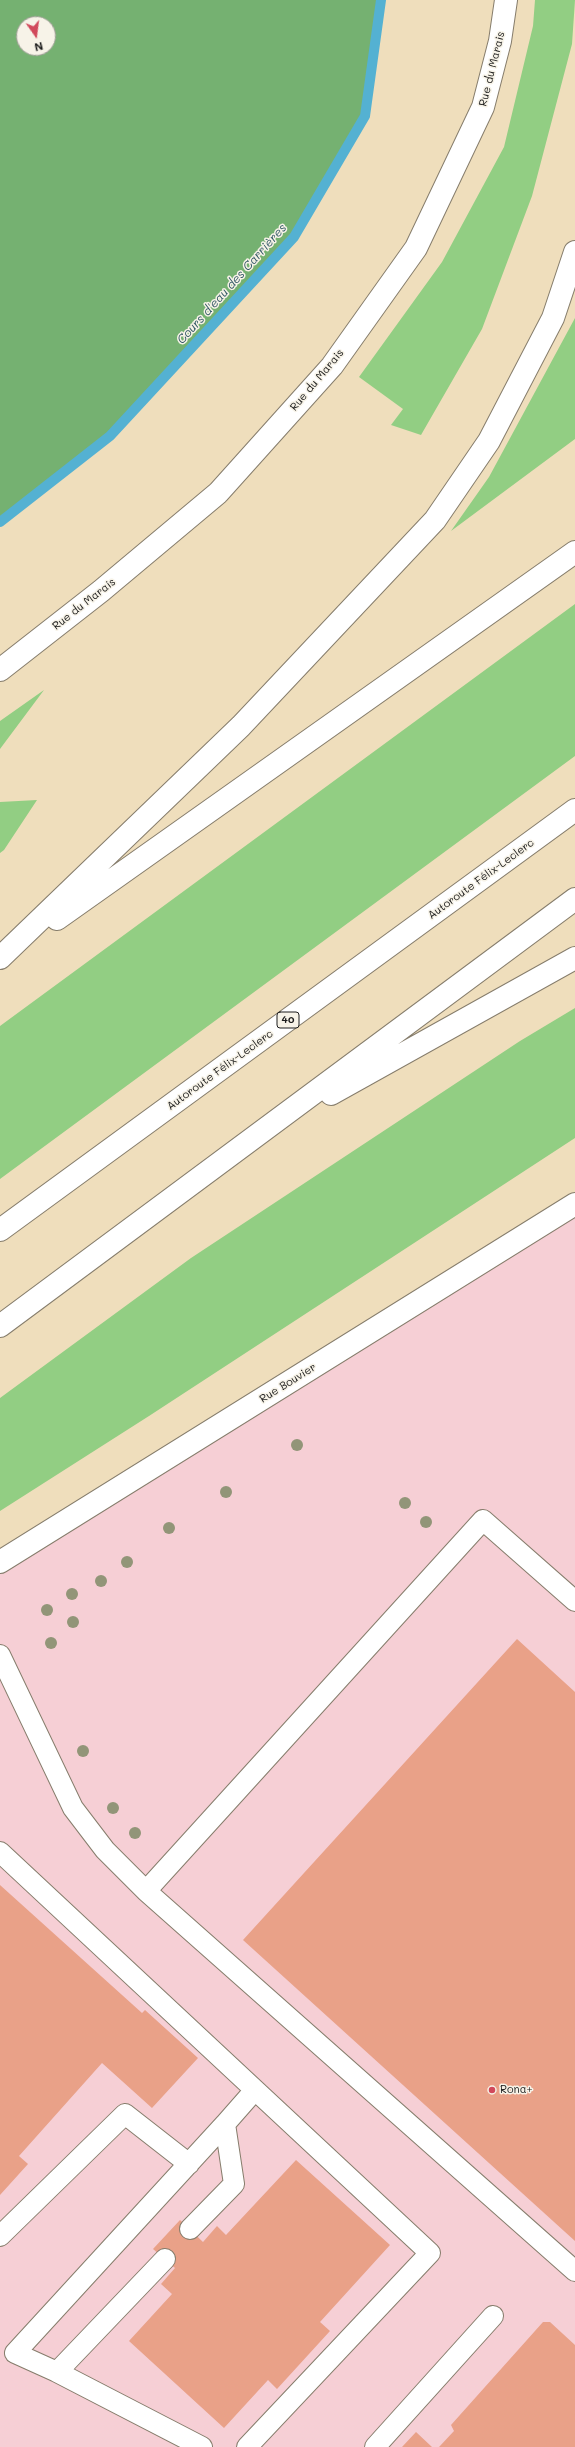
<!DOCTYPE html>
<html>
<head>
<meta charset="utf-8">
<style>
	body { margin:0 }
	#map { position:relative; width:575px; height:2447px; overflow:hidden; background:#efdebc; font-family:Mali,sans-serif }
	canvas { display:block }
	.north { position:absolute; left:16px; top:16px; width:40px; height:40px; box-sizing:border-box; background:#f7f3e8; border:1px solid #9f9d96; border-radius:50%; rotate:166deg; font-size:11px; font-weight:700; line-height:16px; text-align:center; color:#1c1c1c }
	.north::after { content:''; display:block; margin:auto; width:14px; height:18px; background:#d1495b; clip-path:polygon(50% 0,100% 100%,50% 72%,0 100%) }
</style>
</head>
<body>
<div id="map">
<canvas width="575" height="2447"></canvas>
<div class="north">N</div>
</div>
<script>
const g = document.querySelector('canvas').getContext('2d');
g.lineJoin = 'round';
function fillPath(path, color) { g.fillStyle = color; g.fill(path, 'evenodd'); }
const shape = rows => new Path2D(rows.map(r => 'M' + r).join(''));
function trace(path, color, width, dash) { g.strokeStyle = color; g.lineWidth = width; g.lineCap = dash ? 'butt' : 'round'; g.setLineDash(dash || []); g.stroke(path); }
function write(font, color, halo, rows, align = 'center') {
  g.font = font + ' Mali,sans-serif'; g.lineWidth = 3; g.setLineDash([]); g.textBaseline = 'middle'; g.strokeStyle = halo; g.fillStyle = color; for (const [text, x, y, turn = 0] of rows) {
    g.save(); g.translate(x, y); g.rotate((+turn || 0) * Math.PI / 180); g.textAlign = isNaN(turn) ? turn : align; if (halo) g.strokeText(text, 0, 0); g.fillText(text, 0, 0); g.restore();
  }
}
const built = shape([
	[575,1204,575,2447,0,2447,0,1562]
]);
const green = shape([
	[535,0,575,0,572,44,532,196,482,329,421,435,391,425,403,409,359,377,442,262,504,147,533,26],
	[575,318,575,439,451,531,489,477],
	[575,604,575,756,0,1179,0,1026],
	[44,690,0,749,0,721],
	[37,800,4,850,0,853,0,802],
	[575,1008,575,1138,149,1416,0,1511,0,1398,191,1258,520,1041]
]);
const forest = shape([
	[0,0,381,0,365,116,294,237,110,436,0,522],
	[24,24,48,24,48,48,24,48]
]);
const stream = shape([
	[0,522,110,436,294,237,365,116,381,0]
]);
const building = shape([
	[517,1639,575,1692,575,2241,243,1940],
	[0,1885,142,2013,145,2010,198,2058,152,2108,102,2063,19,2156,28,2164,0,2195],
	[296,2160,390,2245,320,2322,330,2331,277,2389,268,2380,224,2428,129,2341,172,2294,161,2284,175,2268,153,2249,180,2220,203,2242,217,2226,226,2235],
	[543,2322,550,2322,575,2345,575,2447,439,2447,454,2431,451,2425],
	[416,2432,432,2447,402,2447]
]);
const lane = shape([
	[0,1655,73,1808,105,1850,146,1891,483,1520,575,1601],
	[0,1852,430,2253,247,2447],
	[146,1891,575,2271],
	[190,2229,234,2184,225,2124,254,2091],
	[0,2236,125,2114,189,2164],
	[165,2259,57,2372,202,2447],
	[57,2372,15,2353,225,2124],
	[375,2447,493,2316]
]);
const street = shape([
	[0,1562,575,1204]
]);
const secondary = shape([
	[0,670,101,591,218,493,332,366,416,248,483,107,500,41,506,0]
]);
const highway = shape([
	[57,919,575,552],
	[0,958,241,726,435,520,489,441,553,318,575,252],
	[331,1094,575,958],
	[0,1230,575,810],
	[0,1326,575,899]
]);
const trees = [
	[297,1445],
	[226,1492],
	[405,1503],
	[426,1522],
	[169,1528],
	[127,1562],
	[101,1581],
	[72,1594],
	[47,1610],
	[73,1622],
	[51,1643],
	[83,1751],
	[113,1808],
	[135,1833]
];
const markers = [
	[492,2090,4,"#d1495b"]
];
const shields = [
	[288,1020,22]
];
const shieldNames = [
	["40",288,1020]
];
const streetNames = [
	["Rue du Marais",492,69,-76],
	["Rue du Marais",317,380,-50],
	["Rue du Marais",84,604,-38],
	["Autoroute Félix-Leclerc",481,879,-36],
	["Autoroute Félix-Leclerc",220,1070,-36],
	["Rue Bouvier",288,1383,-32]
];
const poiNames = [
	["Rona+",500,2090]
];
const waterNames = [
	["Cours d'eau des Carrières",232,284,-48]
];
fillPath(built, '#f6cfd5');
fillPath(green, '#92ce83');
fillPath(forest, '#75b171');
trace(stream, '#54b1d2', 10);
fillPath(building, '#e9a188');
trace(lane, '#867d6c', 22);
trace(street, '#867d6c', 24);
trace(secondary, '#867d6c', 24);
trace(highway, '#867d6c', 24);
trace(lane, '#fff', 20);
trace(street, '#fff', 22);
trace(secondary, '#fff', 22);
trace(highway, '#fff', 22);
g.fillStyle = '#929578';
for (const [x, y] of trees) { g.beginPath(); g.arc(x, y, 6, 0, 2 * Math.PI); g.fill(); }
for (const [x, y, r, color] of markers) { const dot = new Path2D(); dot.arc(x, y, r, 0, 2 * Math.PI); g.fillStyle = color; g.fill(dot); trace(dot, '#f7f3e8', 1.5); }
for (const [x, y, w] of shields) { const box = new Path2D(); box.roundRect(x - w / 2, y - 8, w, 16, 3); g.fillStyle = '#f7f3e8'; g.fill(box); trace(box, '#1c1c1c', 1); }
write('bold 10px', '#1c1c1c', null, shieldNames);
write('11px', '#1c1c1c', '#f7f3e8', streetNames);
write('11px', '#1c1c1c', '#f7f3e8', poiNames, 'left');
write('italic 12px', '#325865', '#f7f3e8', waterNames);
</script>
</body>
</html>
